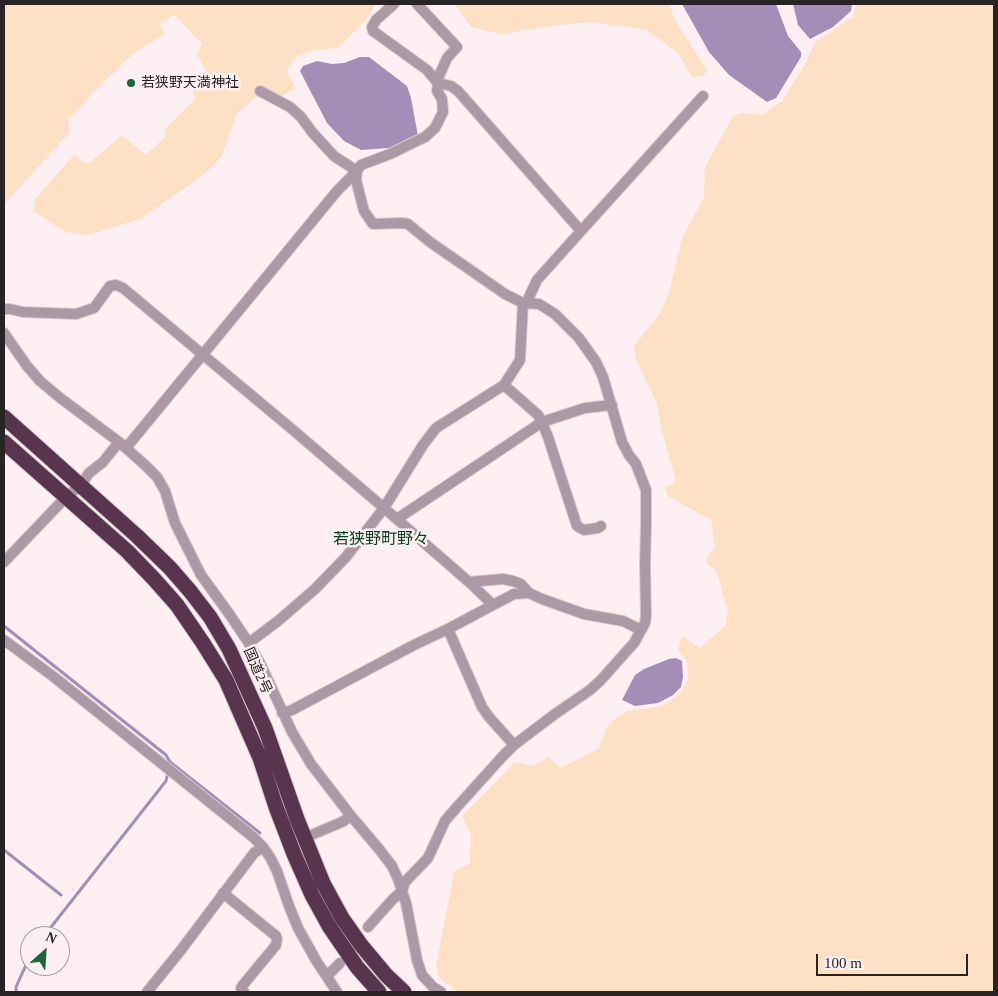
<!DOCTYPE html>
<html>
<head>
<meta charset="utf-8">
<style>
	body { margin:0 }
	#map { position:relative; width:998px; height:996px; overflow:hidden; background:#fef0f2; font-family:"Times New Roman",serif }
	canvas { display:block }
	.frame { position:absolute; inset:0; border:5px solid #282324; pointer-events:none }
	.north { position:absolute; left:20px; top:926px; width:50px; height:50px; box-sizing:border-box; background:#fef0f2; border:1px solid #a89ea0; border-radius:50%; rotate:26deg; font-size:14px; font-weight:700; line-height:20px; text-align:center; color:#282324 }
	.north::after { content:''; display:block; margin:auto; width:18px; height:22px; background:#186737; clip-path:polygon(50% 0,100% 100%,50% 72%,0 100%) }
	.scale { position:absolute; left:816px; top:954px; width:152px; height:22px; box-sizing:border-box; border:2px solid #282324; border-top:0; padding-left:6px; font-size:15px; line-height:18px; white-space:nowrap; color:#282324; -webkit-text-stroke:4px #fef0f2; paint-order:stroke }
</style>
</head>
<body>
<div id="map">
<canvas width="998" height="996"></canvas>
<div class="frame"></div>
<div class="north">N</div>
<div class="scale">100 m</div>
</div>
<script>
const g = document.querySelector('canvas').getContext('2d');
g.lineJoin = 'round';
function fillPath(path, color) { g.fillStyle = color; g.fill(path, 'evenodd'); }
const shape = rows => new Path2D(rows.map(r => 'M' + r).join(''));
function trace(path, color, width, dash) { g.strokeStyle = color; g.lineWidth = width; g.lineCap = dash ? 'butt' : 'round'; g.setLineDash(dash || []); g.stroke(path); }
function write(font, color, halo, rows, align = 'center') {
  g.font = font + ' "Times New Roman","Noto Sans JP",serif'; g.lineWidth = 5; g.setLineDash([]); g.textBaseline = 'middle'; g.strokeStyle = halo; g.fillStyle = color; for (const [text, x, y, turn = 0] of rows) {
    g.save(); g.translate(x, y); g.rotate((+turn || 0) * Math.PI / 180); g.textAlign = isNaN(turn) ? turn : align; if (halo) g.strokeText(text, 0, 0); g.fillText(text, 0, 0); g.restore();
  }
}
const green = shape([
	[4,4,375,4,367,19,338,48,311,50,294,58,286,72,296,88,280,97,265,90,236,114,222,156,205,174,140,219,88,235,65,232,33,211,35,199,74,155,88,164,122,135,146,155,166,136,166,128,195,99,191,86,208,73,197,55,202,44,174,15,159,24,165,34,133,54,99,87,68,120,70,132,4,204],
	[455,4,669,4,674,19,707,70,704,75,692,77,678,53,647,30,593,22,560,25,523,30,504,35,471,27],
	[856,4,994,4,994,992,458,992,440,978,436,966,454,872,470,863,471,835,462,816,515,762,533,766,548,757,561,768,598,749,610,722,628,711,662,706,680,694,688,680,687,660,678,650,682,636,700,648,725,626,728,611,716,570,707,564,707,557,715,546,711,520,668,496,665,489,676,481,663,435,656,401,636,360,634,346,660,314,669,293,682,238,704,197,705,167,733,116,741,113,762,115,782,101,807,61,814,43,853,17]
]);
const water = shape([
	[682,4,776,4,788,36,801,52,801,57,776,98,767,102,729,75,709,52],
	[793,4,852,4,851,11,833,27,810,39,798,25],
	[360,57,369,57,407,86,411,98,418,136,390,149,388,148,361,150,344,141,327,123,300,71,303,66,317,61,332,64,344,63],
	[676,658,682,661,683,677,681,687,673,695,658,703,635,706,622,700,635,675,644,669,669,659]
]);
const stream = shape([
	[4,626,166,755,170,762,260,833],
	[4,850,61,895],
	[44,936,166,781,168,772],
	[16,992,16,987,30,956]
]);
const street = shape([
	[394,4,376,20,372,27,373,31,427,70,438,83,451,86,458,91,581,231,537,280,529,297,529,303],
	[260,91,290,107,301,117,312,132,334,156,357,171],
	[357,171,356,180,364,211,373,224,402,223,408,224,430,242,505,294,523,303,539,304,555,314,579,338,596,362,603,377,622,442,629,455,636,464,646,490,646,525,645,564,646,616,645,623,634,643,600,681,590,690,555,714,514,745,502,757,456,808,445,821,428,858,405,882,402,891,393,899,368,927],
	[581,231,703,96],
	[4,309,10,309,23,312,76,314,94,308,110,286,116,285,123,288,293,430,384,508,469,582,493,605],
	[4,333,27,366,40,381,59,397,119,442,145,465,157,477,165,491,175,523,201,575,230,615,248,642,260,663,292,732,311,764,351,816,379,849,392,866,398,879,406,903,417,960,422,975,433,987,441,992],
	[504,385,538,415,542,422,548,437,577,526,584,530,598,528,601,526],
	[126,448,337,191,357,171,361,165,390,154,425,137,435,128,443,112,442,99,437,91,439,76,447,58,457,47,417,4],
	[397,519,542,422,585,408,612,405],
	[4,562,66,497,81,485,89,473,103,462,119,442],
	[469,582,503,579,513,581,521,584,529,593],
	[448,629,482,707,489,717,514,745],
	[4,640,54,677,171,771,253,837,263,847,270,857,277,871,289,906,298,928,317,962,337,992],
	[248,642,254,639,278,621,315,589,346,557,384,508,423,445,436,428,504,385,520,360,523,303],
	[282,713,292,710,414,645,448,629,493,605,514,594,529,593,542,599,584,614,623,621,641,630],
	[304,838,342,822,351,816],
	[223,893,276,936,277,939,276,945,243,985,241,988,244,992],
	[327,976,340,963],
	[147,992,181,950,254,853,263,847]
]);
const highway = shape([
	[4,417,137,536,170,568,190,591,210,617,229,649,265,728,297,819,323,883,342,918,361,945,386,975,404,992],
	[4,442,127,551,154,579,177,605,203,643,226,680,260,758,276,807,294,854,312,895,329,926,357,967,379,992]
]);
const markers = [
	[131,83,5,"#186737"]
];
const poiNames = [
	["若狭野天満神社",141,83]
];
const streetNames = [
	["国道2号",257,671,66]
];
const quarterNames = [
	["若狭野町野々",381,540]
];
fillPath(green, '#fee0c4');
fillPath(water, '#a48eb8');
trace(stream, '#a48eb8', 3);
trace(street, '#d7cbcd', 12);
trace(highway, '#d7cbcd', 17);
trace(street, '#ad99a6', 10);
trace(highway, '#59344f', 15);
for (const [x, y, r, color] of markers) { const dot = new Path2D(); dot.arc(x, y, r, 0, 2 * Math.PI); g.fillStyle = color; g.fill(dot); trace(dot, '#fef0f2', 2); }
write('14px', '#282324', '#fef0f2', poiNames, 'left');
write('14px', '#282324', '#fef0f2', streetNames);
write('16px', '#083f1e', '#fef0f2', quarterNames);
</script>
</body>
</html>
